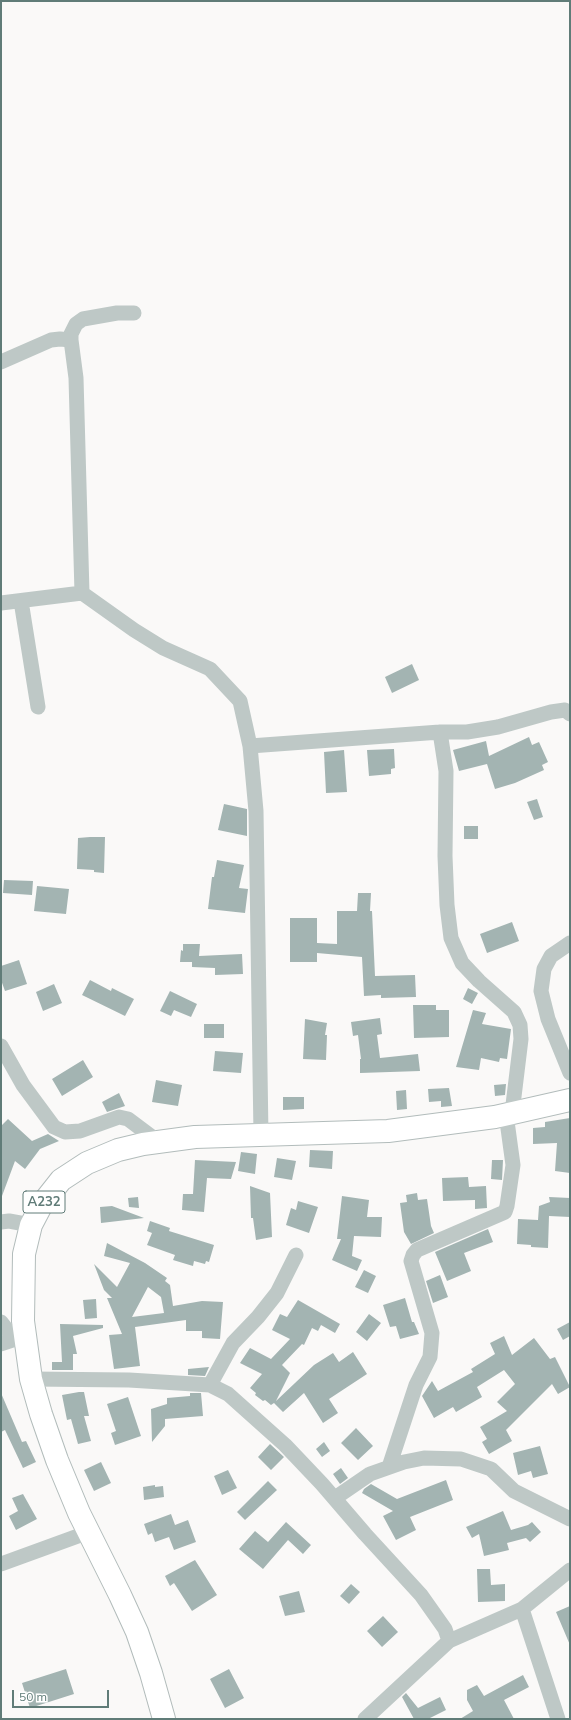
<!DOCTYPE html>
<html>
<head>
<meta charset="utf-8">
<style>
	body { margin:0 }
	#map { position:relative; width:571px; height:1720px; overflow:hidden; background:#faf9f8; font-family:Mulish,sans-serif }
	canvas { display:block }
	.frame { position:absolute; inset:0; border:2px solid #607c78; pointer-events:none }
	.scale { position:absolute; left:12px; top:1690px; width:97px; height:18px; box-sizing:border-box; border:2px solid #607c78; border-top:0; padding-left:5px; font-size:12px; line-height:14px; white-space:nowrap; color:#607c78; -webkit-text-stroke:3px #fff; paint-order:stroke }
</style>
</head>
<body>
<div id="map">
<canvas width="571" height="1720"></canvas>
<div class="frame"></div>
<div class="scale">50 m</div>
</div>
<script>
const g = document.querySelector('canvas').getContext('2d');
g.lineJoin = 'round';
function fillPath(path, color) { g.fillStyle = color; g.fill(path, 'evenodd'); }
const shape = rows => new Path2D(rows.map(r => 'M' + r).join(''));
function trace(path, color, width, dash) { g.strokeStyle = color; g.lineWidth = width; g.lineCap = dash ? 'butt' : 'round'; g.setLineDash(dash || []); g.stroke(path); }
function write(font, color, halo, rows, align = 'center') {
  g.font = font + ' Mulish,sans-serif'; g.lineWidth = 4; g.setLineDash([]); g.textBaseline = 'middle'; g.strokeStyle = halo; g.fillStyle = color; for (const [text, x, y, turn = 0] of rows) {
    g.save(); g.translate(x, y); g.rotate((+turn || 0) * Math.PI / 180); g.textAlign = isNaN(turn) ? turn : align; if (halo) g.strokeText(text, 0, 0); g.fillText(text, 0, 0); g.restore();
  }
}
const building = shape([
	[412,664,419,680,392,693,385,677],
	[529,737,532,745,539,742,548,762,542,765,544,770,515,783,495,789,487,764,459,771,453,750,486,741,489,756],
	[394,749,395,768,391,769,391,774,369,776,367,750],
	[344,750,347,792,326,793,324,752],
	[537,799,543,817,534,820,527,802],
	[224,804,247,809,247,836,218,830],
	[464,826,478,826,478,839,464,839],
	[90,837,105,837,104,873,94,872,94,870,77,869,78,838],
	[217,860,244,865,239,888,248,889,245,913,208,909,212,877,214,877],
	[4,880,33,881,32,895,3,893],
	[37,886,69,889,66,914,34,911],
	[358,893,371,893,370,911,372,911,375,976,415,975,416,997,381,998,381,995,364,996,362,957,317,953,317,962,290,962,290,918,317,918,317,943,337,944,337,911,357,911],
	[512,922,519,941,487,953,480,934],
	[183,944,200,944,199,956,242,954,243,974,215,975,215,968,192,967,192,962,180,962,181,950,183,951],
	[19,960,27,984,5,991,1,980,1,966],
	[90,980,111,991,112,988,134,999,125,1016,82,995],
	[54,984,62,1003,43,1011,36,992],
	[468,988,478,993,472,1004,463,999],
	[170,991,197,1004,191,1017,174,1010,171,1016,160,1011],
	[413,1005,436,1005,436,1010,449,1010,449,1037,414,1038],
	[473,1010,486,1013,482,1024,511,1029,507,1059,500,1058,499,1062,481,1058,479,1070,456,1067],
	[380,1018,382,1034,377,1035,380,1058,418,1054,420,1071,360,1073,360,1059,361,1059,358,1035,353,1036,351,1022],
	[305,1019,327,1023,325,1035,327,1035,326,1060,303,1059],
	[204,1024,224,1024,224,1038,204,1038],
	[215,1051,243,1053,241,1073,213,1071],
	[83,1060,93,1077,62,1096,52,1079],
	[156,1080,182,1085,178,1106,152,1102],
	[506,1084,505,1095,495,1096,494,1085],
	[449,1088,452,1106,441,1107,441,1101,429,1102,428,1089],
	[406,1090,407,1109,397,1110,396,1091],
	[119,1093,125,1106,107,1112,102,1102],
	[283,1097,304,1097,304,1109,283,1110],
	[570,1118,570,1173,555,1171,557,1143,533,1144,533,1128,545,1127,545,1122],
	[8,1119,32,1141,48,1134,59,1141,40,1149,25,1169,15,1161,2,1196,1,1126],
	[310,1150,333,1151,332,1169,309,1167],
	[241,1152,257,1154,255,1174,238,1171],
	[277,1158,296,1161,292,1180,274,1177],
	[195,1160,236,1162,231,1179,207,1178,204,1212,182,1210,183,1194,193,1194],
	[492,1160,503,1160,502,1180,491,1179],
	[468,1177,469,1187,486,1186,487,1208,475,1209,475,1200,443,1201,442,1178],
	[250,1186,270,1193,272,1237,256,1240,253,1218,251,1218],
	[417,1193,418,1200,427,1199,431,1226,434,1233,411,1244,404,1232,400,1203,407,1202,406,1195],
	[342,1196,369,1200,367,1217,382,1217,381,1237,354,1236,352,1256,362,1260,357,1271,332,1260,341,1239,337,1239],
	[138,1197,139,1208,129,1207,128,1198],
	[549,1197,570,1198,570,1217,549,1216,548,1248,531,1247,531,1245,517,1244,518,1219,538,1220,539,1206,550,1202],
	[298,1201,318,1207,309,1233,286,1225,291,1208,296,1210],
	[112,1206,144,1218,101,1223,100,1207],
	[150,1221,170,1228,169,1231,214,1245,209,1262,206,1261,205,1264,194,1261,193,1266,173,1260,175,1255,147,1245,152,1233,147,1231],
	[488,1229,493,1242,464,1253,471,1271,447,1281,435,1252],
	[107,1243,145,1263,167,1278,165,1281,170,1285,173,1306,202,1301,223,1302,220,1339,202,1338,202,1331,186,1331,186,1320,135,1327,140,1366,114,1369,109,1335,122,1334,107,1298,112,1298,104,1290,94,1264,117,1287,130,1263,104,1256],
	[148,1287,161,1297,164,1313,132,1317],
	[364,1270,376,1276,368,1293,355,1287],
	[440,1275,448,1297,433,1303,426,1281],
	[405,1298,412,1322,414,1322,419,1334,400,1339,396,1326,390,1327,383,1305],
	[96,1299,97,1318,85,1319,83,1300],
	[298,1300,340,1324,335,1333,321,1325,318,1331,312,1328,304,1345,302,1344,282,1365,290,1373,276,1401,314,1365,333,1353,339,1362,353,1352,367,1374,329,1399,338,1413,323,1423,304,1393,283,1412,274,1403,271,1405,265,1400,263,1401,255,1395,256,1393,250,1388,262,1374,240,1363,250,1348,271,1359,290,1339,272,1330,280,1314,287,1317],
	[369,1314,381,1323,367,1341,356,1332],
	[570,1322,570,1336,563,1340,557,1329],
	[60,1324,103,1325,103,1328,73,1336,77,1354,73,1354,73,1370,52,1370,52,1362,62,1362],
	[504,1336,512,1355,534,1338,550,1359,555,1357,570,1387,558,1394,552,1384,506,1430,512,1441,489,1454,482,1442,487,1439,480,1427,507,1411,497,1402,515,1384,504,1370,477,1387,482,1397,456,1412,453,1407,434,1418,422,1396,432,1381,438,1391,473,1372,471,1369,495,1354,490,1343],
	[209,1367,205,1376,188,1375,188,1369],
	[79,1392,84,1392,89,1416,84,1416,91,1441,78,1444,71,1419,67,1420,62,1395],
	[1,1393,22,1442,26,1441,36,1462,23,1468,5,1430,1,1432],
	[190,1393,201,1393,203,1416,165,1419,165,1426,152,1442,151,1409,167,1404,167,1398,190,1396],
	[128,1397,141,1436,115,1445,111,1433,116,1431,107,1404],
	[356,1428,373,1446,358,1460,341,1443],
	[324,1442,330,1451,322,1457,316,1449],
	[270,1444,284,1457,271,1470,258,1457],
	[540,1446,548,1474,533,1478,531,1471,518,1475,513,1453],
	[101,1462,111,1483,94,1491,84,1470],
	[341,1468,348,1478,340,1484,333,1474],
	[228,1470,237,1488,222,1495,214,1476],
	[446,1480,453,1500,410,1517,416,1530,396,1540,383,1516,393,1511,362,1493,364,1489,371,1484,397,1499],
	[268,1481,277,1490,245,1520,237,1512],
	[155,1485,155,1487,163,1486,164,1497,144,1500,143,1487],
	[23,1494,37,1519,16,1530,9,1516,18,1511,12,1498],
	[503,1511,511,1530,528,1525,532,1522,541,1532,530,1542,526,1538,507,1543,509,1550,484,1556,479,1534,472,1538,466,1527],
	[171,1514,175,1525,188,1520,196,1542,174,1550,169,1537,155,1542,152,1533,148,1535,144,1524],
	[286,1522,311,1545,303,1554,288,1540,263,1569,239,1549,255,1531,268,1542],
	[195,1560,217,1595,192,1611,174,1583,170,1586,165,1576],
	[477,1569,490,1569,491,1585,505,1584,505,1601,478,1602],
	[351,1584,360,1592,349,1604,340,1596],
	[299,1591,305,1612,285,1616,279,1596],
	[570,1606,570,1645,556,1612],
	[383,1616,398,1632,382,1647,367,1631],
	[66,1669,74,1694,30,1708,22,1683],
	[229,1669,244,1698,225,1708,210,1679],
	[523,1675,529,1687,504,1700,514,1719,460,1719,473,1711,467,1700,467,1690,477,1685,484,1696],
	[406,1693,418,1708,440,1697,446,1710,428,1719,414,1719,402,1697]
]);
const street = shape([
	[71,340,76,378,82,593],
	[1,362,51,340,60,339,71,340,71,334,76,324,83,319,117,313,134,313],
	[21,601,38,707],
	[1,603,82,593,134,630,163,648,210,669,240,701,250,746,256,811,261,1135],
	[440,732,446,771,445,856,447,905,451,938,462,963,479,981,514,1012,520,1025,521,1039,512,1113],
	[250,746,440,732,467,732,498,727,551,712,565,710,570,714],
	[570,943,551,956,544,969,541,991,548,1019,570,1073],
	[1,1046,23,1085,54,1127,65,1132,80,1131,119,1117,128,1119,160,1143],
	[1,1222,9,1221,31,1225],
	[1,1322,14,1339],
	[1,1344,25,1336],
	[31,1379,129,1380,210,1385,228,1394,285,1445,322,1484,365,1534,421,1595,445,1629,449,1641],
	[210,1385,233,1343,258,1317,277,1293,296,1255],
	[389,1467,416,1385,430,1357,432,1333,411,1261,413,1255,417,1250,505,1212,507,1206,513,1165,506,1114],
	[335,1498,370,1474,404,1462,424,1458,461,1459,491,1469,514,1491,570,1519],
	[1,1564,89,1532],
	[522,1609,558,1719],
	[365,1719,449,1641,522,1609,570,1570]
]);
const primary = shape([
	[164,1719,151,1673,137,1632,120,1595,79,1513,57,1460,41,1414,31,1379,23,1321,24,1254,31,1225,42,1204,61,1180,87,1163,118,1150,143,1144,195,1137,388,1131,495,1117,570,1100]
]);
const shields = [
	[44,1202,42]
];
const shieldNames = [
	["A232",44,1202]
];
fillPath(building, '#a3b4b2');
trace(primary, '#b2bcbb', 24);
trace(street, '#bec8c6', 15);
trace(primary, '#fff', 22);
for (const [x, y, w] of shields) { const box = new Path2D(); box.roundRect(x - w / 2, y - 11, w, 22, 3); g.fillStyle = '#fff'; g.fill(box); trace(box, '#607c78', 1); }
write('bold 13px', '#607c78', null, shieldNames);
</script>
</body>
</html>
